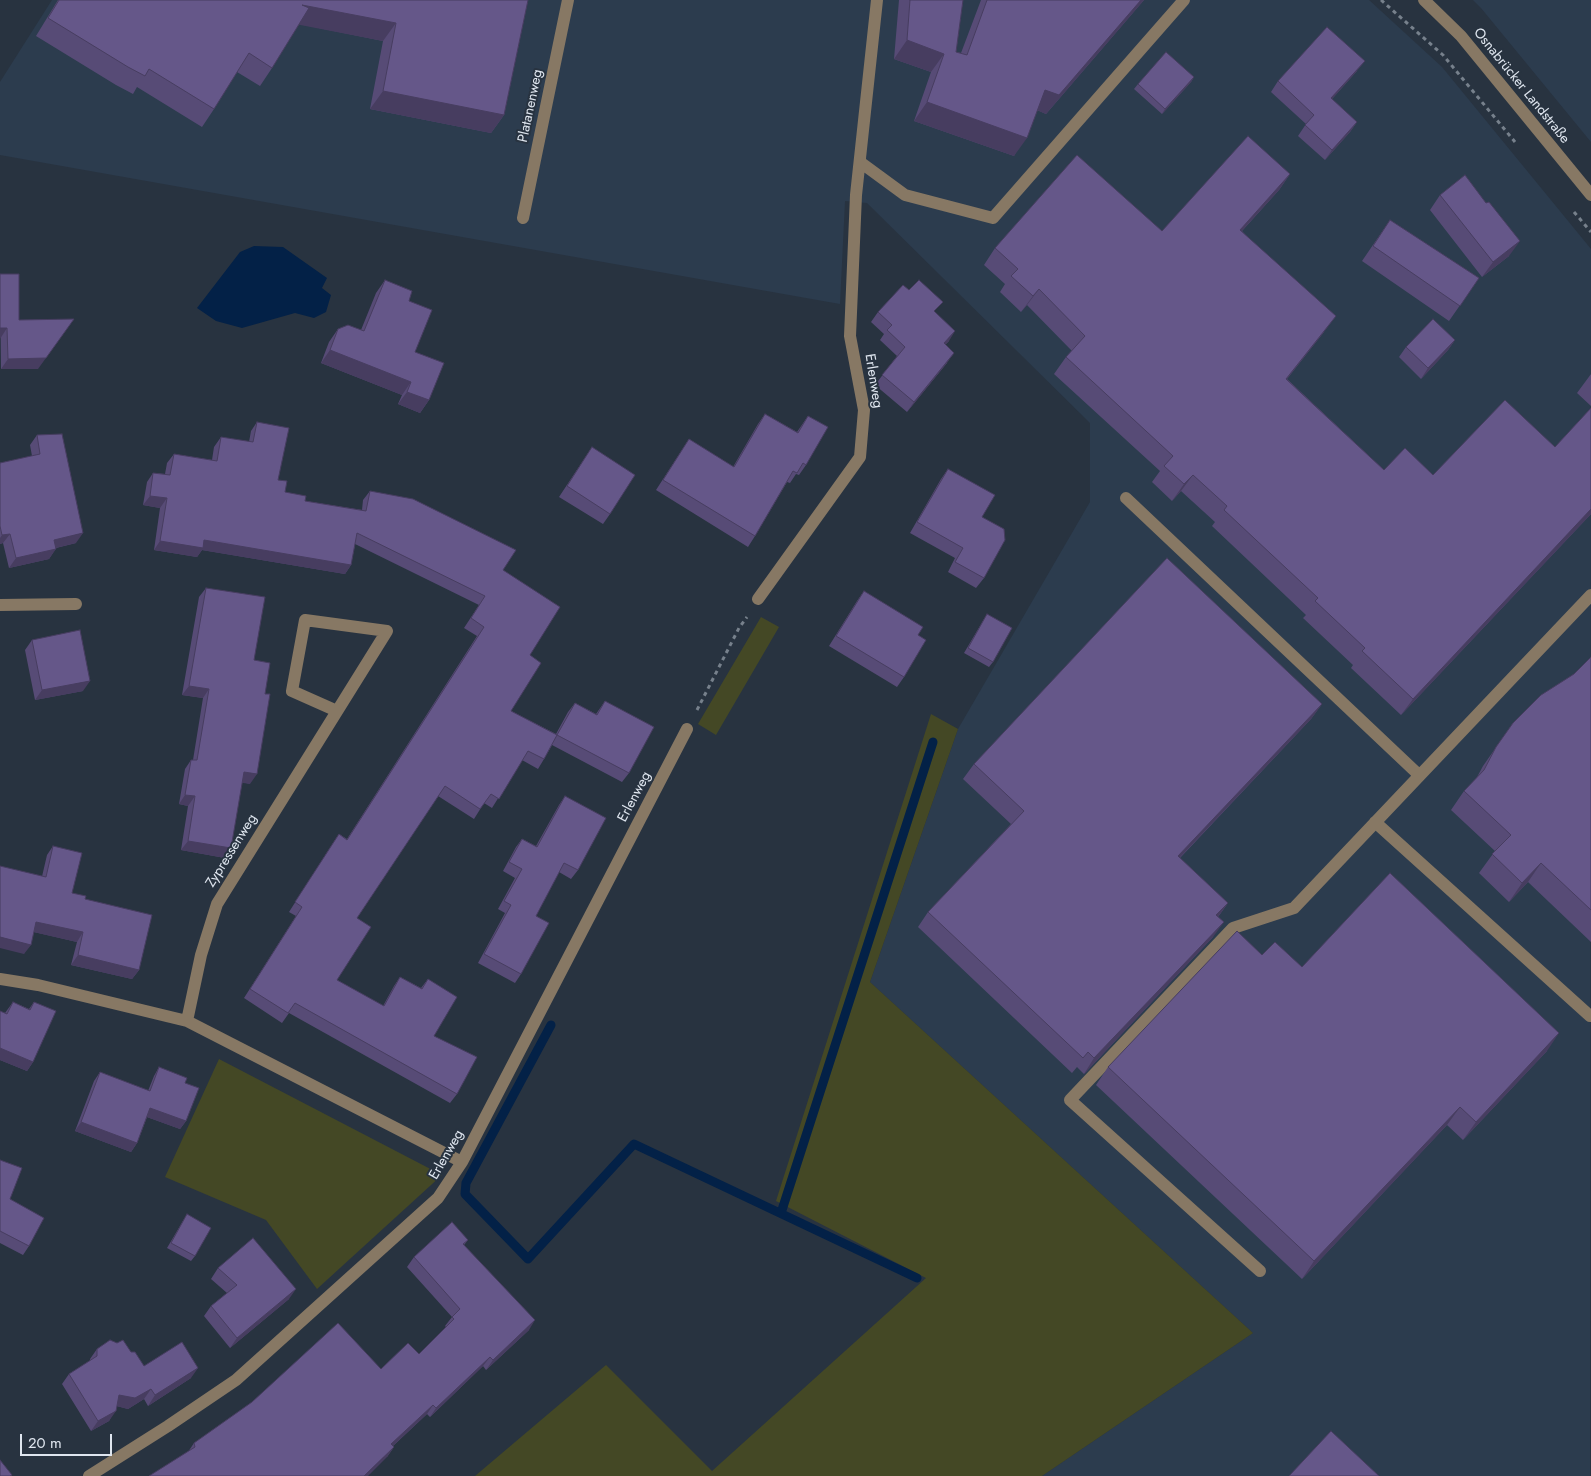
<!DOCTYPE html>
<html>
<head>
<meta charset="utf-8">
<style>
	body { margin:0 }
	#map { position:relative; width:1591px; height:1476px; overflow:hidden; background:#283340; font-family:Jost,sans-serif }
	canvas { display:block }
	.scale { position:absolute; left:20px; top:1434px; width:92px; height:22px; box-sizing:border-box; border:2px solid #dfe6ef; border-top:0; padding-left:6px; font-size:15px; line-height:18px; white-space:nowrap; color:#dfe6ef; -webkit-text-stroke:4px #283340; paint-order:stroke }
</style>
</head>
<body>
<div id="map">
<canvas width="1591" height="1476"></canvas>
<div class="scale">20 m</div>
</div>
<script>
const g = document.querySelector('canvas').getContext('2d');
g.lineJoin = 'round';
function fillPath(path, color) { g.fillStyle = color; g.fill(path, 'evenodd'); }
const shape = rows => new Path2D(rows.map(r => 'M' + r).join(''));
function trace(path, color, width, dash) { g.strokeStyle = color; g.lineWidth = width; g.lineCap = dash ? 'butt' : 'round'; g.setLineDash(dash || []); g.stroke(path); }
function write(font, color, halo, rows, align = 'center') {
  g.font = font + ' Jost,sans-serif'; g.lineWidth = 4; g.setLineDash([]); g.textBaseline = 'middle'; g.strokeStyle = halo; g.fillStyle = color; for (const [text, x, y, turn = 0] of rows) {
    g.save(); g.translate(x, y); g.rotate((+turn || 0) * Math.PI / 180); g.textAlign = isNaN(turn) ? turn : align; if (halo) g.strokeText(text, 0, 0); g.fillText(text, 0, 0); g.restore();
  }
}
const built = shape([
	[52,0,1369,0,1442,67,1591,249,1590,1476,1042,1476,1253,1333,870,982,958,729,1090,502,1090,423,867,203,845,201,840,304,0,155,0,82],
	[1473,0,1591,0,1591,142,1481,8]
]);
const green = shape([
	[761,617,779,627,716,735,698,724],
	[931,714,958,729,870,982,1253,1333,1042,1476,475,1476,606,1365,712,1471,926,1278,776,1201],
	[219,1059,442,1175,317,1289,266,1220,165,1177]
]);
const water = shape([
	[254,246,283,247,327,278,322,288,331,295,326,312,314,318,295,313,242,328,216,321,197,308,240,252]
]);
const stream = shape([
	[551,1025,466,1183,465,1194,528,1259,634,1144,917,1278],
	[781,1213,933,742]
]);
const path = shape([
	[1381,0,1443,55,1515,142],
	[1574,212,1591,232],
	[697,710,739,628,747,617]
]);
const minor = shape([
	[1424,0,1461,36,1591,195],
	[860,162,905,195,993,218,1184,0],
	[523,218,568,0],
	[1126,498,1419,775],
	[758,599,860,457,864,410,850,336,856,195,877,0],
	[0,605,76,604],
	[1375,822,1590,1016],
	[0,979,38,985,187,1021,462,1162],
	[187,1021,201,955,217,904,387,631,305,620,292,691,337,711],
	[1260,1271,1070,1100,1233,928,1294,908,1591,595],
	[89,1476,168,1426,236,1380,438,1198,462,1162,687,729]
]);
const wall = shape([
	[58,0,528,0,504,115,491,133,370,109,383,41,299,24,272,68,260,86,237,72,214,109,202,127,137,87,133,94,116,85,36,36],
	[899,0,963,0,956,52,961,53,981,0,1144,0,1046,114,1037,110,1014,156,914,121,931,72,894,59],
	[1357,71,1332,99,1357,122,1350,132,1325,160,1298,136,1306,124,1271,92,1278,81],
	[1194,77,1191,82,1162,114,1134,89,1138,84],
	[1290,174,1279,190,1242,231,1324,332,1287,379,1384,470,1433,475,1555,447,1591,408,1591,514,1401,715,1351,668,1353,665,1303,618,1306,615,1212,526,1215,522,1181,491,1172,501,1152,482,1160,471,1054,374,1066,357,1072,351,1027,305,1021,312,1000,292,1005,284,984,265,995,248,1162,231],
	[1440,195,1509,256,1482,277,1430,210],
	[1390,220,1479,278,1449,321,1362,261],
	[0,274,19,320,38,369,1,369],
	[385,280,409,301,415,352,429,400,420,413,398,404,402,395,321,363,329,342,338,329,361,330,376,293],
	[878,312,935,312,949,341,945,345,947,363,907,412,875,385,897,356,880,340,884,334,871,322],
	[1455,340,1448,350,1421,379,1399,357,1406,347],
	[1591,374,1591,406,1577,393],
	[765,414,797,432,808,416,806,465,799,475,796,474,790,483,787,482,755,536,748,547,656,490,689,439,733,467,758,424],
	[257,422,278,480,285,492,305,501,362,510,363,500,370,491,503,570,530,655,511,711,556,734,568,712,575,703,596,714,605,701,629,773,622,782,552,745,544,759,538,769,522,760,492,808,484,803,474,819,438,796,357,918,337,980,383,1006,394,986,400,977,421,988,428,979,434,1036,457,1094,450,1103,289,1013,282,1023,244,998,296,916,289,912,333,843,339,834,347,839,477,636,464,628,479,605,355,544,351,565,345,574,202,550,197,557,154,550,160,508,143,505,147,482,153,473,165,474,167,463,174,454,212,460,214,447,221,437,249,442,251,431],
	[37,435,76,543,56,548,49,559,9,568,3,543,0,544,0,463,32,456,30,445],
	[592,447,610,514,603,524,559,497],
	[948,469,982,517,984,578,976,588,948,572,955,558,910,533,941,479],
	[206,588,254,660,250,784,242,782,225,858,181,850,188,806,179,804,185,769,191,760,193,760,203,698,182,695,199,597],
	[864,591,918,635,904,677,897,687,829,646,857,601],
	[987,614,993,662,989,667,964,653],
	[32,640,83,691,35,700,25,650],
	[1591,657,1591,942,1528,882,1509,902,1479,873,1495,851,1451,810,1464,791,1476,779,1483,766,1513,723,1574,674],
	[1322,704,1311,719,1180,858,1228,903,1218,917,1213,937,1084,1074,1077,1067,1072,1073,918,927,928,912,1011,824,963,779,974,764],
	[565,796,578,870,571,879,559,872,536,916,521,974,515,983,478,963,505,913,498,909,515,878,503,871,516,847,522,839,536,846,559,805],
	[53,846,72,893,85,899,139,970,132,979,71,965,77,942,34,932,24,954,47,855],
	[1262,955,1302,967,1547,1051,1463,1140,1447,1125,1302,1279,1096,1085,1108,1067],
	[13,1002,29,1009,34,1002,33,1062,27,1071,0,1060,0,1011,5,1013],
	[159,1067,185,1083,186,1121,180,1129,147,1117,137,1143,131,1152,75,1131,94,1081,100,1072,148,1091,154,1076],
	[0,1160,10,1199,29,1246,23,1255,0,1243],
	[187,1214,195,1256,191,1261,167,1248],
	[468,1240,464,1245,529,1330,486,1370,483,1366,430,1417,427,1414,393,1446,394,1447,387,1457,188,1452,194,1443,381,1369,419,1354,446,1327,445,1326,452,1317,407,1267,414,1257],
	[218,1268,289,1299,230,1348,204,1316,211,1306,227,1293,211,1279],
	[97,1349,131,1352,144,1366,191,1378,148,1406,144,1399,128,1409,117,1406,109,1421,91,1431,62,1384,69,1374,90,1361,90,1359]
]);
const shadedWall = shape([
	[1141,0,1144,0,1046,114,1032,108,1045,90],
	[302,5,396,23,383,41,290,23],
	[907,40,944,54,931,72,894,59],
	[1365,61,1357,71,1324,108,1331,98],
	[1194,77,1191,82,1162,114,1165,109],
	[383,91,504,115,491,133,370,109],
	[927,102,1027,138,1014,156,914,121],
	[1357,122,1350,132,1325,160,1332,150],
	[1290,174,1279,190,1228,246,1240,230],
	[1520,241,1509,256,1482,277,1493,262],
	[1039,289,1027,305,1021,312,1033,296],
	[1336,316,1324,332,1274,395,1286,379],
	[74,319,38,369,1,369,8,359],
	[0,328,7,328,0,339],
	[955,331,949,341,937,353,944,343],
	[1455,340,1448,350,1421,379,1428,368],
	[330,350,411,382,402,395,321,363],
	[954,353,947,363,907,412,914,402],
	[407,392,429,400,420,413,398,404],
	[1193,475,1181,491,1172,501,1184,484],
	[150,496,167,498,160,508,143,505],
	[1591,509,1591,514,1401,715,1413,699],
	[83,533,76,543,47,550,54,540],
	[10,534,3,543,0,544,0,538,2,535],
	[204,540,351,565,345,574,202,550,197,557,154,550,160,541],
	[56,549,49,559,9,568,16,558],
	[90,681,83,691,35,700,42,690],
	[189,686,209,689,203,698,182,695],
	[1322,704,1311,719,1167,871,1178,856],
	[244,772,257,774,250,784,237,782],
	[185,795,195,796,188,806,179,804],
	[188,841,231,848,225,858,181,850],
	[1541,863,1528,882,1509,902,1522,883],
	[1228,903,1217,918,1216,915],
	[36,922,83,932,77,942,29,931],
	[1224,922,1213,937,1084,1074,1094,1058],
	[0,937,31,945,24,954,0,948],
	[78,955,139,970,132,979,71,965],
	[1559,1033,1547,1051,1463,1140,1476,1122],
	[0,1048,33,1062,27,1071,0,1060],
	[1460,1107,1447,1125,1302,1279,1314,1261],
	[150,1108,186,1121,180,1129,144,1116],
	[81,1122,137,1143,131,1152,75,1131],
	[296,1289,289,1299,230,1348,237,1338],
	[535,1320,529,1330,486,1370,493,1360],
	[490,1357,483,1366,430,1417,436,1408],
	[198,1368,191,1378,148,1406,155,1395],
	[151,1389,144,1399,128,1409,112,1405,119,1395],
	[433,1405,427,1414,384,1454,391,1444],
	[116,1411,109,1421,91,1431,98,1421],
	[394,1447,387,1457,368,1476,364,1476]
]);
const building = shape([
	[59,0,528,0,504,115,383,91,396,23,302,5,309,8,272,68,249,53,214,109,149,69,145,76,128,67,48,18,59,0],
	[910,0,963,0,956,52,967,55,987,0,1141,0,1059,95,1045,90,1027,138,927,102,944,54,907,40,910,0],
	[1327,27,1365,61,1331,98,1357,122,1332,150,1305,125,1314,115,1278,81,1327,27],
	[1166,52,1194,77,1165,109,1138,84,1166,52],
	[1248,136,1290,174,1240,230,1336,316,1286,379,1384,470,1405,448,1433,475,1505,400,1555,447,1591,408,1591,509,1413,699,1362,651,1365,648,1315,601,1318,598,1224,510,1227,506,1193,475,1184,484,1164,466,1173,456,1066,357,1085,336,1039,289,1033,296,1011,276,1018,269,995,248,1077,155,1162,231,1248,136],
	[1465,175,1486,203,1489,202,1520,241,1493,262,1440,195,1465,175],
	[1390,220,1479,278,1460,306,1373,246,1390,220],
	[0,274,19,274,19,320,74,319,46,358,8,359,7,328,0,328,0,274],
	[385,280,412,291,409,301,432,310,415,352,444,363,429,400,407,392,411,382,330,350,338,329,348,325,364,331,385,280],
	[919,280,943,302,934,311,955,331,944,343,954,353,914,402,882,375,905,347,887,330,892,325,878,312,903,285,909,290,919,280],
	[1433,319,1455,340,1428,368,1406,347,1433,319],
	[765,414,798,433,808,416,828,427,806,465,803,463,797,473,793,471,755,536,663,480,689,439,734,467,765,414],
	[257,422,289,428,278,480,287,481,285,492,306,496,305,501,366,511,370,491,413,499,516,550,503,570,560,607,530,655,541,663,511,711,557,735,575,703,597,715,605,701,654,727,629,773,557,735,544,759,528,751,499,799,491,794,480,809,445,786,357,918,371,927,337,980,384,1006,400,977,422,989,428,979,457,997,434,1036,477,1057,457,1094,295,1003,288,1013,250,989,302,907,295,902,339,834,347,840,484,627,471,618,485,596,357,533,351,565,204,540,203,548,160,541,167,498,150,496,153,473,170,475,174,454,217,461,221,437,253,442,257,422],
	[62,434,83,533,54,540,56,549,16,558,10,534,2,535,0,526,0,463,40,454,37,435,62,434],
	[592,447,635,475,610,514,567,486,592,447],
	[948,469,995,495,982,517,1004,529,1005,540,984,578,955,562,963,548,917,522,948,469],
	[1167,558,1322,704,1178,856,1228,903,1216,915,1224,922,1094,1058,1088,1052,1083,1058,928,912,1024,811,974,764,1167,558],
	[206,588,265,597,254,660,270,663,265,694,270,694,257,774,244,772,231,848,188,841,195,796,185,795,191,760,197,760,209,689,189,686,206,588],
	[864,591,923,627,918,635,926,640,904,677,836,636,864,591],
	[987,614,1012,628,993,662,968,648,987,614],
	[80,630,90,681,42,690,32,640,80,630],
	[1591,657,1591,910,1541,863,1522,883,1492,854,1511,835,1464,791,1484,770,1496,747,1513,723,1541,695,1574,674,1591,657],
	[565,796,606,818,578,870,564,863,536,916,549,923,521,974,484,954,511,905,504,901,522,869,509,862,522,839,537,847,565,796],
	[53,846,82,853,72,893,86,896,85,899,152,915,139,970,78,955,83,932,36,922,31,945,0,937,0,866,46,877,53,846],
	[1390,873,1559,1033,1476,1122,1460,1107,1314,1261,1108,1067,1237,931,1262,955,1275,942,1302,967,1390,873],
	[13,1002,30,1010,34,1002,56,1011,33,1062,0,1048,0,1011,7,1014,13,1002],
	[159,1067,187,1078,185,1083,199,1088,186,1121,150,1108,137,1143,81,1122,100,1072,150,1091,159,1067],
	[0,1160,22,1168,10,1199,44,1218,29,1246,0,1231,0,1160],
	[187,1214,211,1228,195,1256,171,1243,187,1214],
	[452,1222,468,1240,463,1244,535,1320,493,1360,490,1357,436,1408,433,1405,391,1444,394,1447,364,1476,149,1476,195,1447,194,1443,252,1402,338,1323,381,1369,408,1343,419,1354,454,1319,452,1317,460,1309,414,1257,452,1222],
	[253,1238,296,1289,237,1338,211,1306,237,1285,218,1268,253,1238],
	[110,1340,117,1343,123,1340,131,1352,135,1352,144,1366,182,1342,198,1368,155,1395,151,1389,135,1398,119,1395,116,1411,98,1421,69,1374,97,1356,97,1349,110,1340],
	[1331,1431,1379,1476,1289,1476,1331,1431],
	[0,1460,12,1475,10,1476,0,1476,0,1460]
]);
const streetNames = [
	["Osnabrücker Landstraße",1521,86,51],
	["Platanenweg",531,106,-78],
	["Erlenweg",873,381,81],
	["Erlenweg",635,797,-62],
	["Zypressenweg",232,851,-58],
	["Erlenweg",447,1155,-60]
];
fillPath(built, '#2c3c4e');
fillPath(green, '#444825');
fillPath(water, '#032147');
trace(stream, '#032147', 9);
trace(path, '#77818c', 3, [4, 4]);
trace(minor, '#877864', 12);
fillPath(wall, '#574b76');
fillPath(shadedWall, '#473d60');
fillPath(building, '#655789');
trace(building, '#473d60', 1);
write('14px', '#dfe6ef', '#283340', streetNames);
</script>
</body>
</html>
